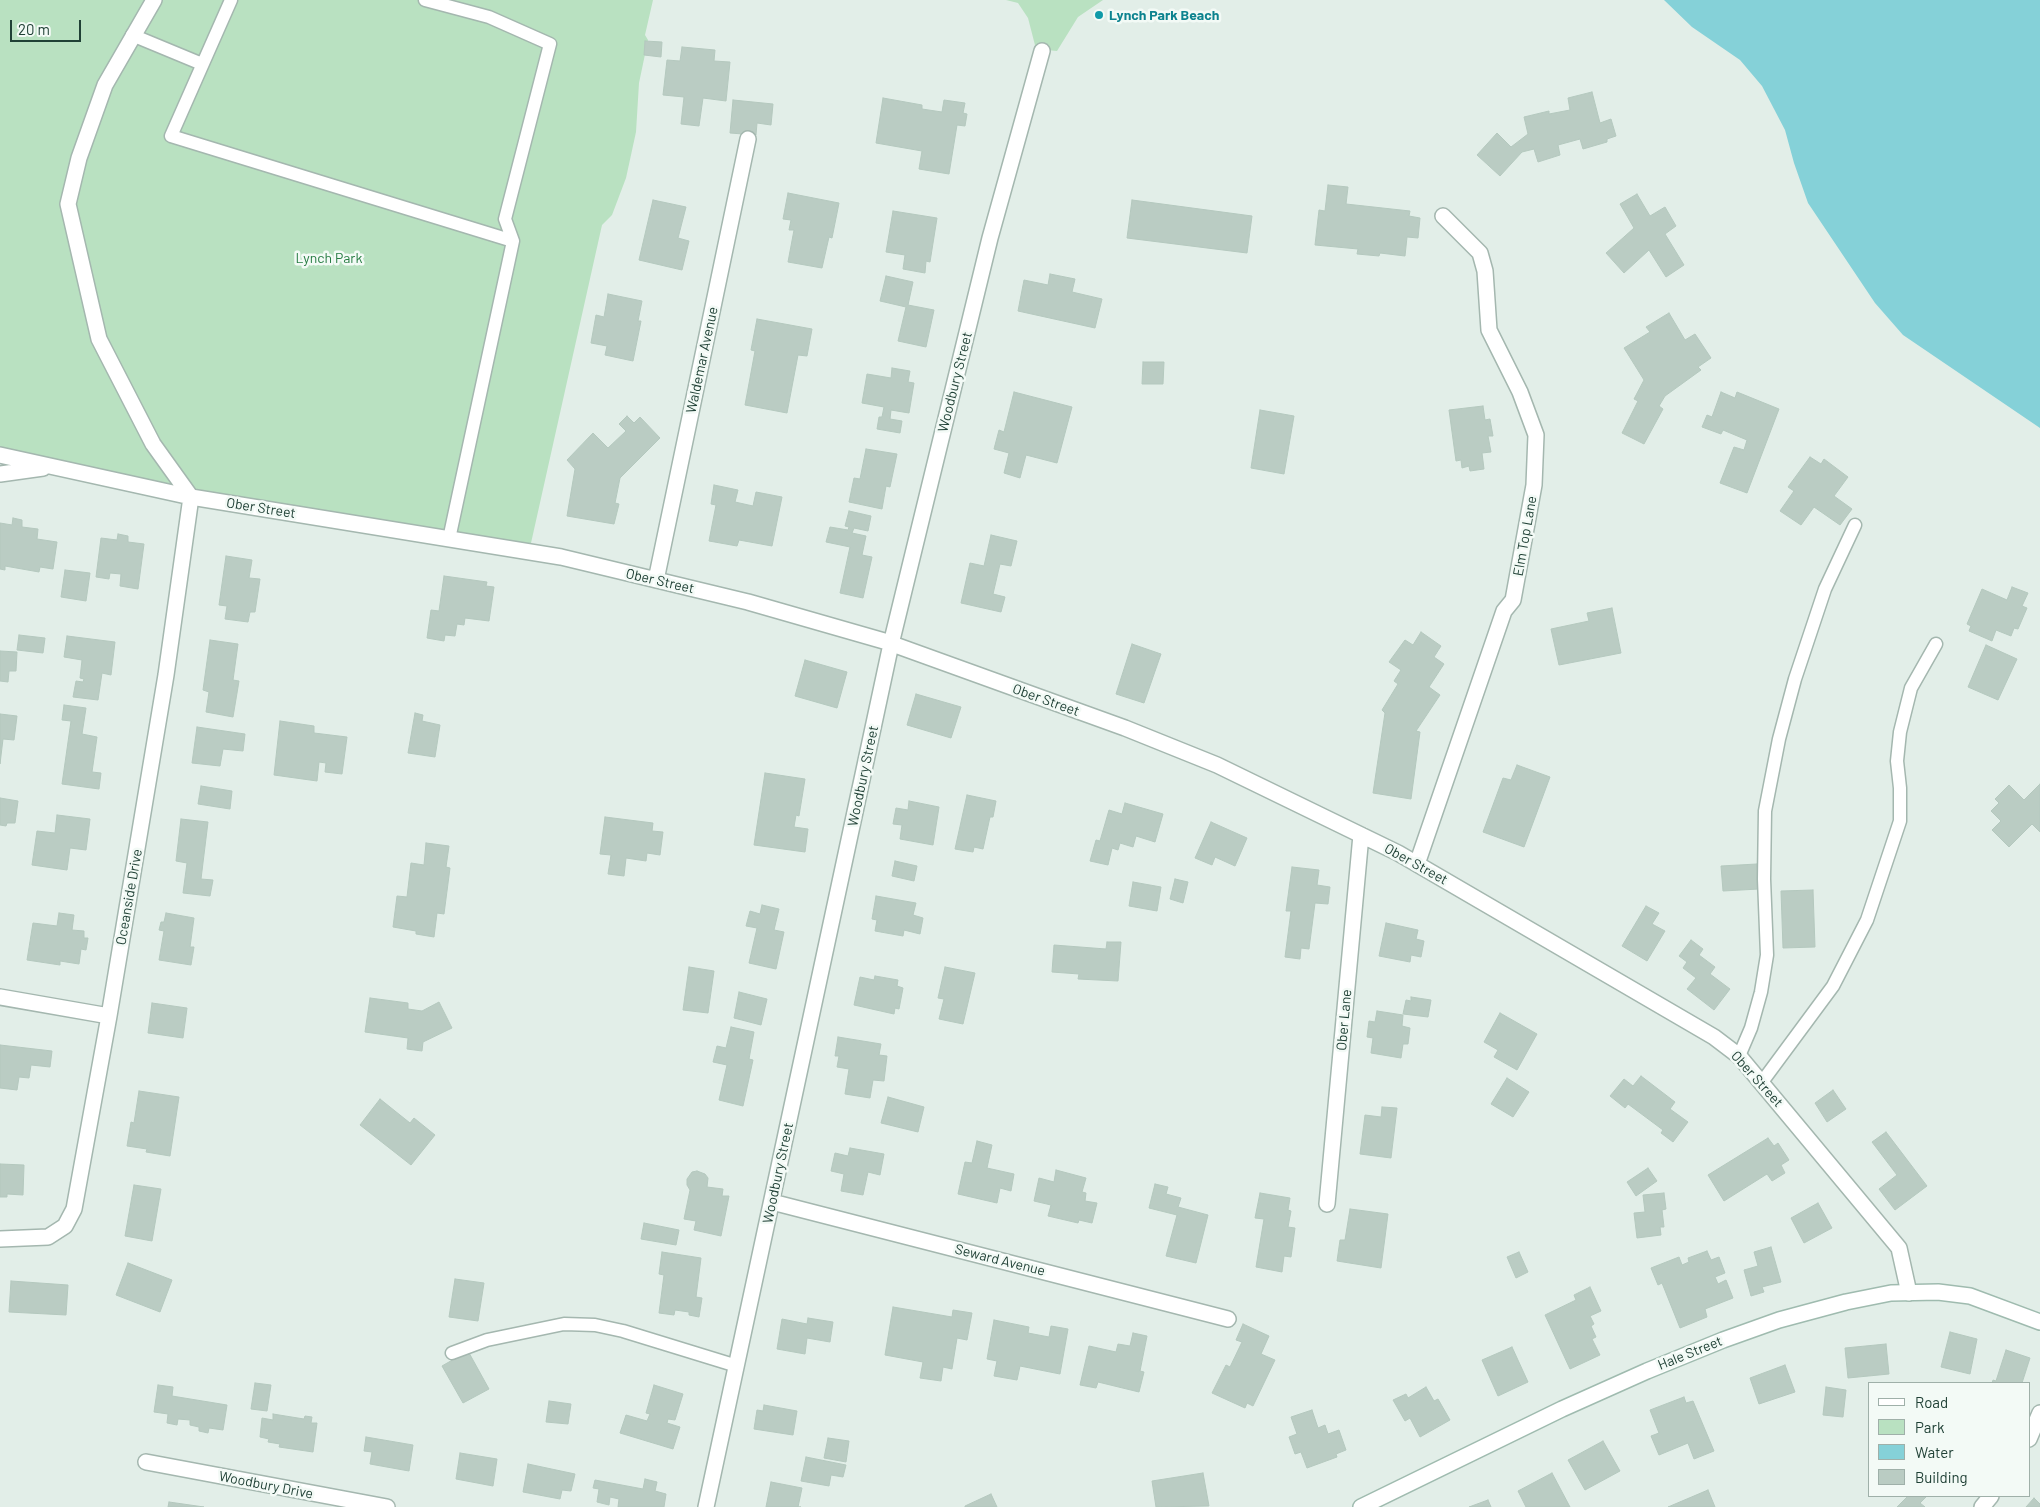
<!DOCTYPE html>
<html>
<head>
<meta charset="utf-8">
<style>
	body { margin:0 }
	#map { position:relative; width:2040px; height:1507px; overflow:hidden; background:#e2eee8; font-family:Barlow,sans-serif }
	canvas { display:block }
	.legend { position:absolute; left:1868px; top:1382px; width:162px; height:115px; box-sizing:border-box; background:#f3faf6; border:1px solid #9fb0a9; margin:0; padding:6px 9px; list-style:none; font-size:15px; color:#204136 }
	.legend li { display:flex; align-items:center; gap:10px; height:25px }
	.legend b { width:25px; border:1px solid #9fb0a9 }
	.scale { position:absolute; left:10px; top:20px; width:71px; height:22px; box-sizing:border-box; border:2px solid #204136; border-top:0; padding-left:6px; font-size:15px; line-height:18px; white-space:nowrap; color:#204136; -webkit-text-stroke:4px #f3faf6; paint-order:stroke }
</style>
</head>
<body>
<div id="map">
<canvas width="2040" height="1507"></canvas>
<ul class="legend">
<li><b style="height:6px;background:#fff"></b>Road</li>
<li><b style="height:14px;background:#b9e1c1"></b>Park</li>
<li><b style="height:14px;background:#85d1d8"></b>Water</li>
<li><b style="height:14px;background:#baccc3"></b>Building</li>
</ul>
<div class="scale">20 m</div>
</div>
<script>
const g = document.querySelector('canvas').getContext('2d');
g.lineJoin = 'round';
function fillPath(path, color) { g.fillStyle = color; g.fill(path, 'evenodd'); }
const shape = rows => new Path2D(rows.map(r => 'M' + r).join(''));
function trace(path, color, width, dash) { g.strokeStyle = color; g.lineWidth = width; g.lineCap = dash ? 'butt' : 'round'; g.setLineDash(dash || []); g.stroke(path); }
function write(font, color, halo, rows, align = 'center') {
  g.font = font + ' Barlow,sans-serif'; g.lineWidth = 5; g.setLineDash([]); g.textBaseline = 'middle'; g.strokeStyle = halo; g.fillStyle = color; for (const [text, x, y, turn = 0] of rows) {
    g.save(); g.translate(x, y); g.rotate((+turn || 0) * Math.PI / 180); g.textAlign = isNaN(turn) ? turn : align; if (halo) g.strokeText(text, 0, 0); g.fillText(text, 0, 0); g.restore();
  }
}
const green = shape([
	[0,0,653,0,645,35,648,40,639,83,636,132,626,178,612,215,602,225,529,552,0,454],
	[1006,0,1103,0,1078,17,1057,51,1036,49,1028,18,1018,3]
]);
const water = shape([
	[1664,0,2040,0,2040,428,1903,335,1875,303,1808,203,1794,163,1785,130,1762,86,1740,60,1692,27]
]);
const building = shape([
	[645,41,662,42,661,57,644,55,645,41],
	[682,47,715,50,714,61,730,62,726,101,703,98,699,126,681,124,684,97,663,95,667,60,680,61,682,47],
	[1592,92,1600,123,1611,119,1616,136,1607,139,1607,142,1583,149,1580,139,1558,145,1560,155,1538,162,1534,149,1522,152,1500,176,1477,155,1497,133,1511,147,1528,134,1524,117,1549,111,1549,114,1570,110,1568,98,1592,92],
	[883,98,922,105,922,109,942,112,944,100,965,103,963,113,967,114,965,126,957,125,949,174,919,169,922,151,876,143,883,98],
	[733,100,773,104,771,125,757,123,756,135,730,133,733,100],
	[1328,185,1348,187,1346,204,1410,211,1409,216,1420,218,1418,238,1407,237,1405,256,1380,253,1379,256,1357,254,1358,249,1315,245,1319,210,1325,211,1328,185],
	[788,193,839,203,832,238,829,237,822,268,788,262,794,230,789,230,791,220,783,219,788,193],
	[1637,194,1650,216,1665,207,1676,226,1665,234,1684,265,1666,277,1649,250,1624,273,1606,253,1634,228,1620,204,1637,194],
	[653,200,686,207,678,238,689,241,682,270,639,260,653,200],
	[1132,200,1252,216,1247,253,1127,238,1132,200],
	[893,211,937,218,930,262,926,261,925,273,903,269,905,255,886,252,893,211],
	[1050,274,1075,279,1072,292,1102,299,1095,328,1018,311,1024,280,1048,285,1050,274],
	[886,276,913,282,908,305,934,310,926,347,898,341,906,307,880,301,886,276],
	[608,294,642,301,638,321,641,321,633,361,605,355,607,346,591,343,596,315,604,317,608,294],
	[1669,313,1685,340,1695,334,1711,358,1698,367,1701,370,1665,396,1659,406,1663,409,1644,444,1622,433,1638,401,1634,399,1644,380,1624,348,1650,332,1646,327,1669,313],
	[757,319,812,329,807,356,798,355,787,413,745,405,755,351,751,350,757,319],
	[1143,362,1164,362,1163,384,1142,384,1143,362],
	[892,368,910,371,908,382,914,383,909,413,891,410,890,419,902,421,900,433,877,429,879,417,882,417,884,407,862,403,867,374,891,378,892,368],
	[1014,392,1072,407,1057,463,1026,455,1020,478,1004,473,1009,453,994,449,999,430,1004,432,1014,392],
	[1721,392,1735,398,1737,392,1779,409,1747,493,1720,483,1734,447,1744,450,1747,440,1723,430,1721,434,1702,427,1707,415,1712,417,1721,392],
	[1483,406,1485,420,1490,419,1493,436,1488,436,1491,452,1482,453,1484,469,1470,471,1469,466,1462,468,1461,460,1456,461,1449,410,1483,406],
	[1260,410,1294,416,1284,474,1251,468,1260,410],
	[627,416,634,423,640,417,660,438,620,478,615,503,619,504,614,524,567,516,575,469,567,460,593,433,608,448,626,431,619,424,627,416],
	[866,449,897,454,890,487,886,486,882,509,849,502,854,478,860,479,866,449],
	[1810,457,1821,464,1824,459,1848,477,1834,496,1852,509,1840,525,1814,507,1801,525,1780,511,1794,491,1788,487,1810,457],
	[714,485,738,490,735,502,753,506,756,492,782,497,772,546,739,540,737,546,709,541,716,505,711,504,714,485],
	[849,511,871,516,868,531,854,528,852,533,866,536,862,555,872,557,863,598,840,593,850,547,826,542,830,527,848,530,849,527,845,526,849,511],
	[13,518,22,520,22,527,38,529,37,539,57,542,53,569,40,567,39,572,5,566,5,570,0,569,0,523,12,525,13,518],
	[118,534,128,536,128,542,144,544,138,589,120,586,121,574,110,573,109,579,96,577,101,538,117,540,118,534],
	[991,535,1017,541,1011,566,1000,564,993,594,1005,597,1001,612,961,603,970,563,984,566,991,535],
	[226,556,252,560,249,578,260,579,255,612,250,612,248,622,225,619,227,606,219,605,226,556],
	[65,570,90,573,86,601,61,597,65,570],
	[444,576,487,582,486,586,494,587,489,621,465,618,464,625,457,624,455,636,445,635,444,641,427,638,431,610,439,611,444,576],
	[2012,587,2028,593,2022,606,2027,608,2018,629,2014,628,2011,636,1996,630,1992,641,1969,631,1971,626,1967,624,1982,589,2007,600,2012,587],
	[1612,608,1621,653,1559,665,1551,629,1589,621,1587,613,1612,608],
	[1421,632,1441,646,1434,657,1444,664,1429,687,1440,695,1416,731,1420,732,1411,799,1373,793,1385,713,1382,710,1398,684,1394,681,1401,670,1389,662,1405,640,1413,645,1421,632],
	[19,635,45,638,43,653,17,650,19,635],
	[67,636,115,642,111,675,102,673,98,700,73,697,76,681,83,682,84,679,80,678,82,660,64,657,67,636],
	[210,640,238,644,233,680,239,681,233,717,206,712,209,692,203,690,210,640],
	[1132,644,1161,654,1144,703,1116,694,1132,644],
	[1986,645,2017,659,1998,700,1968,687,1986,645],
	[0,651,17,652,16,671,9,671,8,682,0,681,0,651],
	[805,660,847,672,837,708,795,696,805,660],
	[916,694,961,707,951,738,907,725,916,694],
	[64,705,86,708,82,734,97,737,92,772,101,773,99,789,62,784,71,721,62,720,64,705],
	[415,713,423,715,422,721,440,725,435,757,408,753,415,713],
	[0,714,17,716,14,740,3,739,0,764,0,714],
	[280,721,314,726,314,733,347,737,342,774,325,772,326,763,319,762,317,781,274,775,280,721],
	[197,727,245,734,243,751,223,749,220,766,192,763,197,727],
	[1517,765,1550,777,1524,847,1483,832,1503,778,1511,780,1517,765],
	[765,773,805,779,799,816,796,815,794,827,808,829,805,852,754,845,765,773],
	[2040,784,2040,832,2032,824,2009,847,1992,830,2001,821,1991,811,1999,803,1995,799,2009,785,2024,800,2040,784],
	[201,786,232,791,230,809,198,804,201,786],
	[967,795,996,801,993,817,990,817,983,849,974,847,973,852,955,849,967,795],
	[0,798,18,801,15,823,7,823,6,826,0,825,0,798],
	[909,801,939,807,933,845,900,839,902,825,893,824,896,808,908,810,909,801],
	[1125,803,1163,814,1155,842,1136,836,1133,847,1120,843,1118,850,1112,848,1108,865,1090,861,1096,840,1100,841,1109,810,1122,814,1125,803],
	[57,815,90,819,86,850,70,848,67,870,32,865,37,831,55,833,57,815],
	[605,817,653,823,652,831,663,832,660,855,647,853,646,861,626,858,624,876,608,874,611,855,600,854,605,817],
	[181,819,208,822,201,879,213,880,210,896,183,893,187,863,176,861,181,819],
	[1211,822,1247,838,1235,866,1215,857,1212,865,1195,858,1211,822],
	[426,843,449,846,446,867,450,868,444,914,437,913,434,937,416,934,416,931,393,927,397,896,407,897,411,863,424,865,426,843],
	[895,861,917,866,914,881,892,876,895,861],
	[1757,864,1759,889,1723,891,1721,866,1757,864],
	[1292,867,1319,870,1317,885,1330,887,1328,904,1315,903,1309,949,1301,948,1300,959,1285,957,1291,911,1286,911,1292,867],
	[1175,879,1188,882,1183,903,1170,899,1175,879],
	[1133,882,1161,887,1157,911,1129,906,1133,882],
	[1813,890,1815,947,1783,948,1781,891,1813,890],
	[876,896,916,903,913,915,923,918,920,934,904,930,903,936,875,931,877,920,872,919,876,896],
	[762,905,779,909,774,930,784,932,776,969,749,963,757,928,746,926,750,911,760,914,762,905],
	[1646,906,1659,913,1652,924,1665,931,1647,961,1622,946,1646,906],
	[59,913,74,915,72,930,84,931,84,938,88,938,86,950,81,949,79,964,60,961,60,965,27,960,33,923,57,926,59,913],
	[166,913,194,918,190,947,194,947,191,965,159,960,164,931,159,930,161,922,164,922,166,913],
	[1386,923,1418,930,1416,939,1424,941,1421,957,1411,955,1410,962,1379,956,1386,923],
	[1691,940,1703,949,1699,955,1715,967,1710,974,1730,989,1714,1010,1687,989,1696,978,1683,968,1687,962,1679,956,1691,940],
	[1107,942,1121,942,1118,981,1078,979,1079,974,1052,972,1054,945,1106,949,1107,942],
	[689,967,714,971,708,1013,683,1010,689,967],
	[945,967,975,973,963,1024,939,1019,944,999,938,998,945,967],
	[875,976,898,980,897,986,903,988,899,1009,895,1008,894,1014,854,1005,860,977,874,980,875,976],
	[739,992,767,999,761,1025,734,1018,739,992],
	[1411,997,1431,1000,1428,1017,1403,1014,1406,1000,1411,1001,1411,997],
	[370,998,408,1003,408,1009,422,1011,439,1002,452,1028,423,1042,422,1051,407,1049,408,1038,365,1032,370,998],
	[152,1003,187,1008,183,1038,148,1033,152,1003],
	[1377,1011,1403,1015,1402,1026,1410,1028,1408,1044,1403,1044,1401,1058,1371,1053,1373,1038,1367,1037,1369,1021,1375,1022,1377,1011],
	[1500,1013,1537,1034,1517,1070,1494,1057,1498,1050,1484,1042,1500,1013],
	[731,1027,754,1032,749,1059,753,1060,743,1106,719,1100,727,1065,713,1062,717,1046,726,1048,731,1027],
	[838,1037,881,1044,879,1055,887,1056,884,1081,873,1080,870,1098,845,1094,849,1069,837,1067,839,1056,835,1056,838,1037],
	[0,1045,52,1051,50,1067,31,1065,29,1078,19,1077,17,1090,0,1088,0,1045],
	[1641,1076,1675,1102,1670,1109,1688,1122,1673,1142,1661,1133,1663,1130,1628,1104,1625,1108,1610,1096,1624,1079,1633,1086,1641,1076],
	[1507,1078,1529,1092,1513,1117,1491,1104,1507,1078],
	[1833,1090,1846,1109,1827,1122,1815,1103,1833,1090],
	[139,1091,179,1097,170,1156,146,1152,147,1149,127,1146,131,1122,134,1123,139,1091],
	[888,1097,924,1107,918,1132,881,1123,888,1097],
	[380,1099,410,1123,414,1118,435,1135,411,1165,360,1125,380,1099],
	[1382,1107,1397,1108,1391,1158,1360,1154,1365,1115,1381,1117,1382,1107],
	[1886,1132,1927,1186,1895,1210,1879,1189,1897,1175,1872,1142,1886,1132],
	[1768,1138,1774,1146,1778,1143,1789,1160,1781,1165,1785,1173,1772,1181,1767,1174,1724,1201,1708,1175,1768,1138],
	[977,1141,992,1145,987,1168,1014,1174,1011,1191,1000,1188,997,1203,958,1194,965,1162,972,1163,977,1141],
	[850,1148,884,1154,880,1175,868,1172,863,1195,841,1191,844,1174,831,1171,835,1153,848,1156,850,1148],
	[0,1164,24,1165,23,1195,7,1194,7,1197,0,1197,0,1164],
	[1648,1168,1657,1181,1636,1196,1627,1182,1648,1168],
	[1056,1170,1086,1178,1082,1192,1086,1193,1085,1201,1097,1203,1092,1223,1079,1220,1078,1223,1048,1216,1051,1205,1034,1201,1039,1178,1054,1182,1056,1170],
	[697,1171,705,1174,708,1178,707,1187,723,1189,722,1196,729,1196,721,1236,694,1230,696,1221,684,1219,690,1190,687,1185,687,1179,692,1172,697,1171],
	[1155,1184,1168,1187,1166,1194,1181,1198,1178,1207,1208,1215,1196,1263,1166,1256,1177,1215,1149,1208,1155,1184],
	[134,1185,161,1189,152,1241,125,1236,134,1185],
	[1260,1193,1290,1198,1288,1210,1291,1211,1288,1227,1295,1228,1291,1257,1284,1256,1282,1272,1256,1267,1264,1219,1255,1218,1260,1193],
	[1664,1193,1666,1209,1662,1210,1664,1227,1660,1227,1661,1235,1637,1238,1634,1213,1645,1212,1643,1195,1664,1193],
	[1818,1203,1832,1228,1804,1243,1791,1218,1818,1203],
	[1350,1209,1388,1214,1381,1268,1337,1261,1340,1240,1345,1240,1350,1209],
	[644,1223,679,1230,676,1245,641,1239,644,1223],
	[1771,1247,1781,1282,1762,1287,1764,1292,1751,1296,1744,1270,1758,1266,1754,1252,1771,1247],
	[1707,1251,1711,1260,1719,1257,1725,1273,1715,1277,1718,1284,1726,1280,1733,1298,1705,1309,1707,1317,1680,1328,1662,1283,1658,1285,1651,1268,1679,1257,1682,1265,1689,1262,1688,1258,1707,1251],
	[662,1252,701,1258,696,1297,702,1298,699,1317,689,1315,689,1312,675,1310,674,1315,659,1313,664,1275,659,1274,662,1252],
	[1519,1252,1528,1272,1516,1278,1507,1257,1519,1252],
	[128,1263,172,1280,160,1312,116,1295,128,1263],
	[455,1279,484,1283,478,1321,449,1317,455,1279],
	[11,1281,68,1285,66,1315,9,1312,11,1281],
	[1590,1287,1601,1311,1590,1316,1594,1324,1591,1326,1596,1337,1592,1339,1600,1355,1570,1369,1545,1315,1576,1300,1574,1295,1590,1287],
	[893,1307,952,1317,953,1310,972,1313,967,1340,957,1338,952,1369,943,1367,941,1381,920,1378,923,1362,885,1355,893,1307],
	[808,1318,833,1322,830,1342,807,1338,805,1354,777,1349,782,1319,807,1324,808,1318],
	[994,1320,1029,1327,1028,1333,1049,1337,1051,1326,1068,1329,1060,1374,1020,1366,1017,1380,994,1376,997,1361,987,1359,994,1320],
	[1243,1324,1269,1336,1261,1354,1275,1360,1253,1406,1247,1403,1245,1408,1212,1393,1226,1365,1230,1367,1242,1342,1236,1340,1243,1324],
	[1950,1332,1977,1339,1970,1374,1941,1367,1950,1332],
	[1133,1333,1147,1336,1140,1371,1144,1372,1139,1392,1098,1382,1096,1388,1080,1385,1089,1346,1116,1352,1118,1344,1130,1346,1133,1333],
	[1886,1344,1889,1374,1848,1378,1845,1348,1886,1344],
	[1512,1347,1528,1382,1498,1396,1482,1360,1512,1347],
	[2006,1350,2030,1358,2022,1383,1992,1383,1993,1380,1996,1381,2006,1350],
	[468,1351,489,1389,463,1403,442,1366,468,1351],
	[1785,1365,1795,1392,1759,1404,1750,1378,1785,1365],
	[255,1383,271,1385,267,1411,251,1409,255,1383],
	[158,1385,173,1387,172,1396,227,1405,223,1430,209,1428,208,1433,199,1431,199,1427,190,1425,190,1420,178,1419,177,1425,167,1423,168,1414,154,1412,158,1385],
	[654,1385,683,1394,675,1420,668,1419,667,1423,680,1427,673,1449,620,1433,626,1415,647,1421,650,1414,646,1413,654,1385],
	[1426,1387,1434,1401,1438,1399,1450,1420,1420,1437,1410,1418,1405,1421,1393,1400,1406,1394,1408,1398,1426,1387],
	[1826,1387,1846,1390,1843,1417,1823,1415,1826,1387],
	[1684,1397,1686,1403,1693,1401,1714,1451,1694,1459,1688,1443,1659,1455,1651,1436,1659,1433,1650,1410,1684,1397],
	[549,1401,571,1404,568,1424,546,1422,549,1401],
	[764,1405,797,1411,793,1435,754,1429,757,1410,763,1411,764,1405],
	[1312,1410,1318,1428,1325,1425,1328,1434,1339,1430,1346,1450,1336,1454,1337,1457,1307,1468,1301,1452,1295,1454,1289,1437,1297,1434,1291,1417,1312,1410],
	[273,1414,304,1419,305,1416,312,1417,311,1423,317,1423,313,1452,279,1447,280,1444,268,1442,269,1439,260,1437,262,1418,273,1420,273,1414],
	[366,1437,413,1445,409,1471,370,1464,372,1452,364,1451,366,1437],
	[828,1438,849,1441,846,1462,824,1458,828,1438],
	[1603,1441,1620,1471,1585,1490,1568,1460,1603,1441],
	[460,1453,497,1459,493,1486,456,1479,460,1453],
	[806,1457,846,1465,843,1477,831,1475,829,1486,801,1481,806,1457],
	[528,1464,575,1474,571,1491,562,1490,560,1499,523,1492,528,1464],
	[1203,1473,1209,1506,1156,1507,1152,1481,1203,1473],
	[1552,1473,1570,1507,1526,1507,1518,1491,1552,1473],
	[645,1479,657,1482,655,1491,666,1494,664,1507,618,1507,619,1499,610,1497,609,1505,597,1502,599,1489,593,1488,595,1480,643,1489,645,1479],
	[771,1482,802,1488,798,1507,801,1507,766,1507,771,1482],
	[1708,1490,1715,1507,1668,1507,1708,1490],
	[991,1494,997,1507,965,1507,965,1506,991,1494],
	[1908,1496,1927,1496,1920,1503,1925,1507,1897,1507,1908,1496],
	[2034,1498,2040,1504,2040,1507,2026,1507,2034,1498],
	[1488,1500,1491,1507,1469,1507,1488,1500],
	[169,1502,204,1507,168,1507,169,1502]
]);
const service = shape([
	[231,0,171,136,513,241],
	[425,0,489,17,550,44,505,219,513,241,449,539],
	[132,35,202,64],
	[1739,1056,1751,1028,1761,992,1767,955,1764,879,1765,811,1779,739,1795,679,1825,589,1855,525],
	[1762,1082,1833,986,1867,920,1900,821,1900,788,1897,761,1900,732,1911,688,1936,644],
	[452,1353,487,1340,564,1324,595,1325,623,1331,737,1366]
]);
const minor = shape([
	[0,455,191,497,561,557,748,602,884,641,1125,728,1217,765,1398,853,1714,1037,1739,1056,1899,1248,1909,1293],
	[0,474,43,468],
	[656,580,748,139],
	[1417,864,1504,611,1513,600,1534,485,1536,435,1520,392,1489,330,1485,271,1480,253,1443,216],
	[0,997,109,1016],
	[772,1202,1228,1319],
	[1327,1204,1361,835],
	[0,1239,48,1237,65,1226,74,1209,109,1016,166,675,191,497,153,444,99,339,68,204,79,158,105,85,154,0],
	[2029,1439,2040,1413],
	[146,1462,387,1507],
	[706,1507,891,644,990,238,1042,51],
	[1982,1507,1991,1496]
]);
const secondary = shape([
	[1361,1507,1562,1409,1647,1371,1723,1340,1779,1320,1846,1302,1891,1293,1938,1292,1970,1296,2040,1322]
]);
const markers = [
	[1099,15,5,"#0f9aa8"]
];
const cultureNames = [
	["Lynch Park Beach",1109,15]
];
const parkNames = [
	["Lynch Park",329,258]
];
const streetNames = [
	["Waldemar Avenue",702,360,-78],
	["Woodbury Street",955,382,-76],
	["Ober Street",261,508,9],
	["Elm Top Lane",1525,536,-80],
	["Ober Street",660,581,13],
	["Ober Street",1046,700,20],
	["Woodbury Street",863,776,-78],
	["Ober Street",1416,864,29],
	["Oceanside Drive",129,897,-80],
	["Ober Lane",1344,1020,-85],
	["Ober Street",1757,1079,48],
	["Woodbury Street",778,1173,-78],
	["Seward Avenue",1000,1260,14],
	["Hale Street",1690,1353,-22],
	["Woodbury Drive",266,1485,11]
];
fillPath(green, '#b9e1c1');
fillPath(water, '#85d1d8');
fillPath(building, '#baccc3');
trace(building, '#b4c8be', 1);
trace(service, '#a4b7af', 15);
trace(minor, '#a4b7af', 18);
trace(secondary, '#9fbbaf', 18);
trace(service, '#fff', 12);
trace(minor, '#fff', 15);
trace(secondary, '#fff', 15);
for (const [x, y, r, color] of markers) { const dot = new Path2D(); dot.arc(x, y, r, 0, 2 * Math.PI); g.fillStyle = color; g.fill(dot); trace(dot, '#f3faf6', 2); }
write('bold 14px', '#0d838f', '#f3faf6', cultureNames, 'left');
write('14px', '#267c42', '#f3faf6', parkNames);
write('14px', '#204136', '#f3faf6', streetNames);
</script>
</body>
</html>
